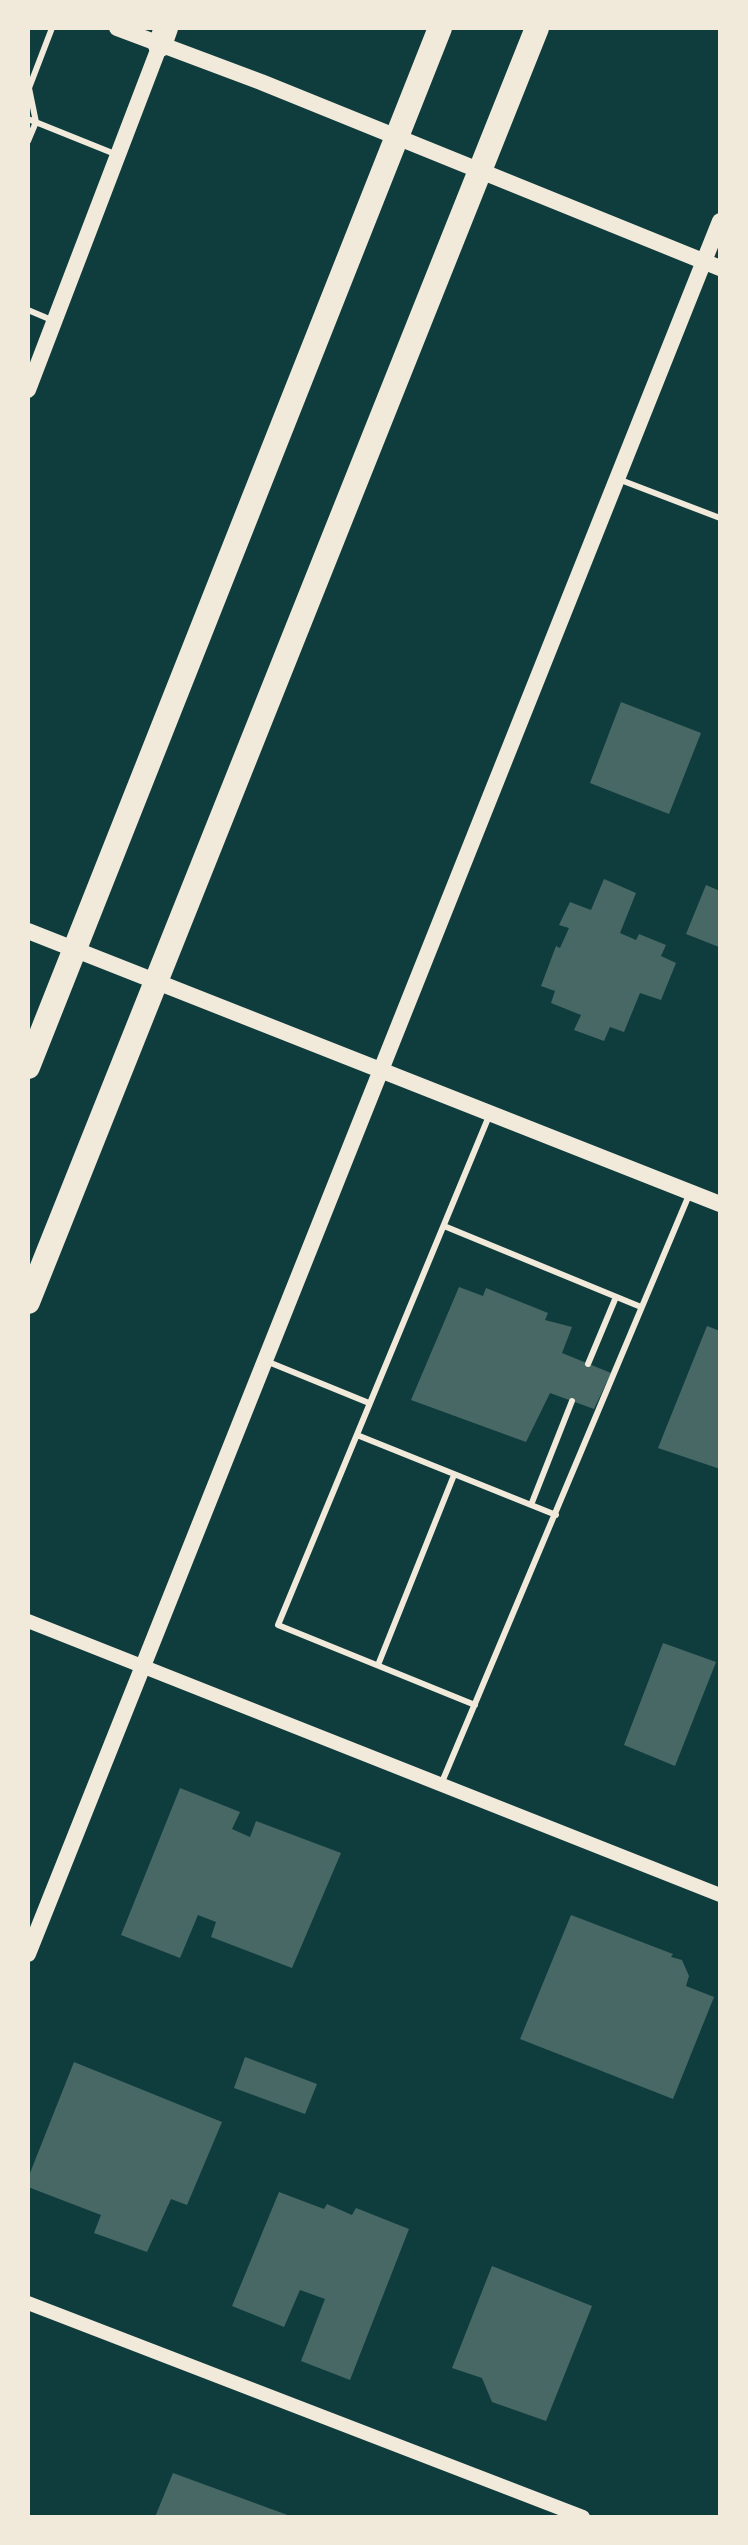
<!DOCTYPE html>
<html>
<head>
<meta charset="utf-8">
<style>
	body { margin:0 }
	#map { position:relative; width:748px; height:2545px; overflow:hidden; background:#0f3d3e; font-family:"Work Sans",sans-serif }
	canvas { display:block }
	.frame { position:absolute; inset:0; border:30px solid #f1e9da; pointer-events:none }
</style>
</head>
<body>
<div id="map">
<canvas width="748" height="2545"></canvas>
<div class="frame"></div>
</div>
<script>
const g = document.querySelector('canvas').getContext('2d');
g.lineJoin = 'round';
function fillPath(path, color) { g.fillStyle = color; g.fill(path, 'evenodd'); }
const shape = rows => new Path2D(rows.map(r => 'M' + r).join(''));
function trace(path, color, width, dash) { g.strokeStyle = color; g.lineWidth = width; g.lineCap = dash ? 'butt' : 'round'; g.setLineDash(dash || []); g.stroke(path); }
const building = shape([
	[621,702,701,733,669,814,590,783],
	[604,879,636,893,620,933,636,940,639,934,666,945,661,956,676,963,661,1000,640,993,624,1032,610,1027,604,1041,574,1030,581,1015,551,1003,555,991,541,986,556,946,560,948,569,928,559,925,570,902,591,910],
	[706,885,720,891,719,947,686,934],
	[459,1287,483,1296,486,1288,548,1313,545,1320,572,1327,562,1353,611,1373,594,1409,550,1393,526,1442,411,1400],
	[707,1326,720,1331,720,1469,658,1448],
	[663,1643,716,1662,675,1766,624,1745],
	[180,1788,240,1812,232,1829,250,1837,256,1821,341,1853,292,1968,211,1937,216,1922,198,1915,180,1958,121,1935],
	[571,1915,673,1954,671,1957,682,1960,689,1976,686,1986,714,1997,673,2099,520,2039],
	[245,2057,317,2084,305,2114,234,2088],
	[74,2062,222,2122,187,2205,171,2199,147,2252,94,2233,101,2215,28,2187,28,2178],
	[279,2192,324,2209,327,2204,352,2215,356,2208,409,2229,350,2380,301,2361,325,2299,300,2290,284,2327,232,2306],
	[492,2266,592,2306,546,2421,492,2402,482,2378,452,2368],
	[173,2473,293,2517,155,2517]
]);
const service = shape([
	[28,119,115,154],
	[28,141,36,122,29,88,52,28],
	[28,310,54,321],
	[618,479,720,518],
	[444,1226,641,1307],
	[266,1361,369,1403],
	[588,1364,616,1297],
	[357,1435,556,1515],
	[531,1505,572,1401],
	[378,1665,454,1475],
	[475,1705,278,1625,489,1116],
	[442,1782,689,1195]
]);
const tertiary = shape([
	[28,1621,720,1895],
	[28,2303,583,2517]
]);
const secondary = shape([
	[117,28,261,82,720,268],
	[28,390,160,45],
	[28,931,720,1204],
	[28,1954,720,221]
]);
const motorway = shape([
	[160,45,166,28],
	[28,1067,440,28],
	[28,1302,537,28]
]);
fillPath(building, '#486865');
trace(service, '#f1e9da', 6);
trace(tertiary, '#f1e9da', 14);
trace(secondary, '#f1e9da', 16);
trace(motorway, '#f1e9da', 24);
</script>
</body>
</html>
